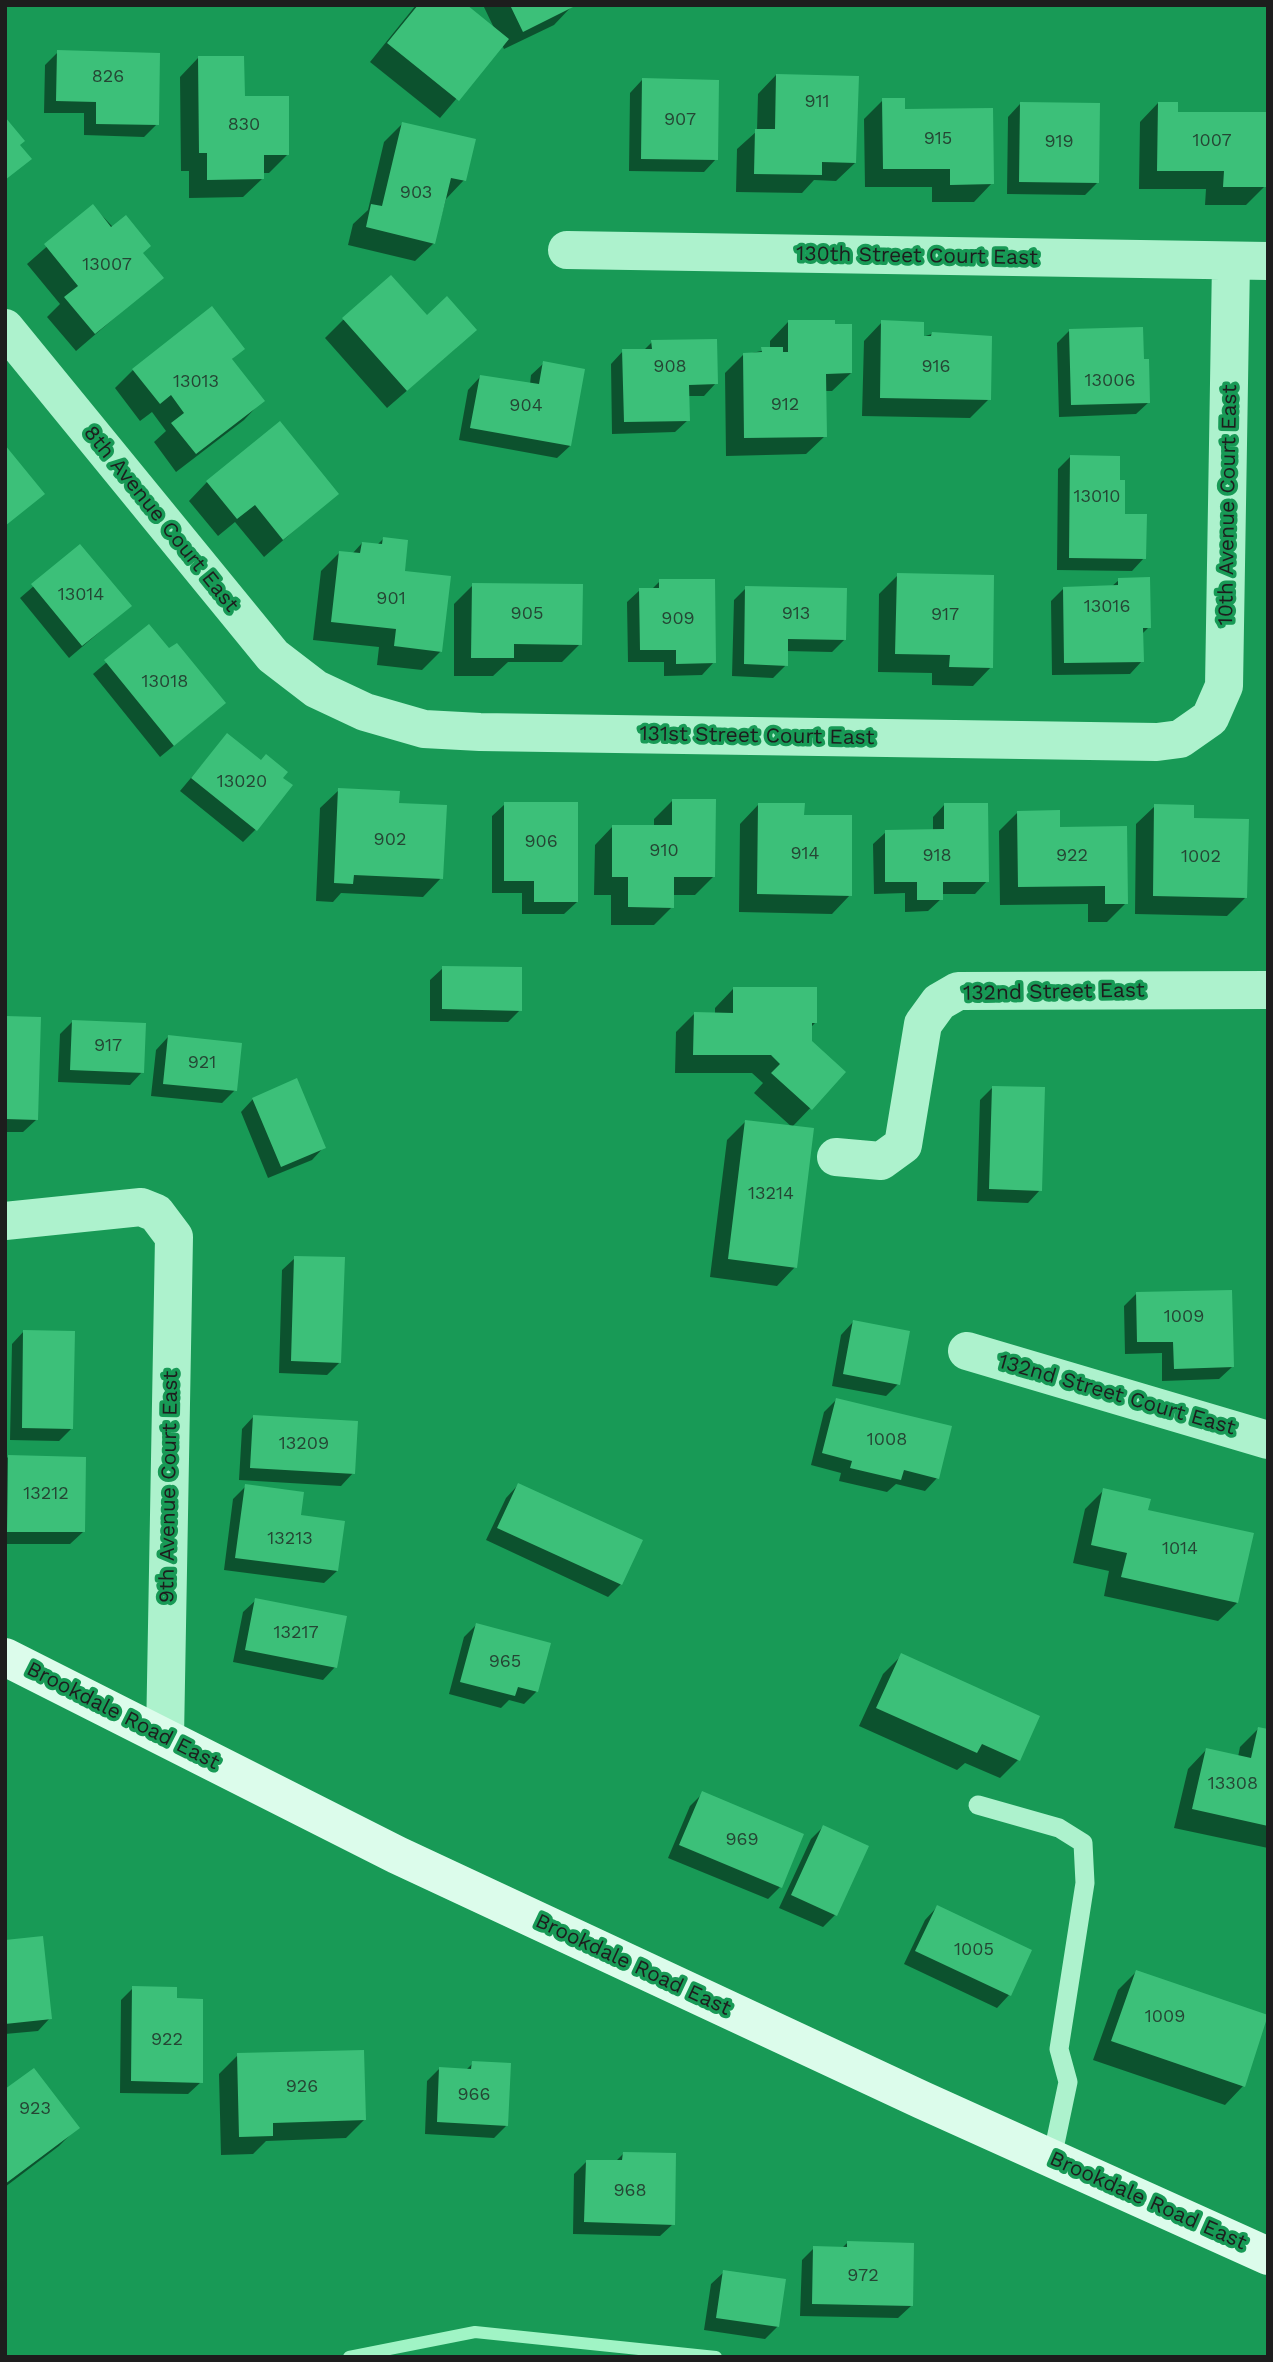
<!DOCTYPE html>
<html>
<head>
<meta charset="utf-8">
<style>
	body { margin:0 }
	#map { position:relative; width:1273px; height:2362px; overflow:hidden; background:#189a56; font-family:"Work Sans",sans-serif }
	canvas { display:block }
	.frame { position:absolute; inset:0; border:7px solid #1d1d1d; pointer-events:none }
</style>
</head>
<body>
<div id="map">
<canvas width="1273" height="2362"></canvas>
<div class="frame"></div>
</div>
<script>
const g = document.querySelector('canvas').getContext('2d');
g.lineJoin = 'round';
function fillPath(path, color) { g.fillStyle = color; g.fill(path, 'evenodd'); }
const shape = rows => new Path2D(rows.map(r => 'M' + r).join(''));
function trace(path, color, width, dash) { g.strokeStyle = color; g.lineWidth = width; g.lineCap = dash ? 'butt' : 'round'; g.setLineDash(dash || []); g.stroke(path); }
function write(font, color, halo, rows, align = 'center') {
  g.font = font + ' "Work Sans",sans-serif'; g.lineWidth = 7; g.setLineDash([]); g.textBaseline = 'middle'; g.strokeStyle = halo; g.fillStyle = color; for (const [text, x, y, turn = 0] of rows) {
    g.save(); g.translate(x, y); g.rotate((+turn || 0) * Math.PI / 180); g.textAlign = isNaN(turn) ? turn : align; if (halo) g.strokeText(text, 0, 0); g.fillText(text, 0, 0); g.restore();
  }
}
const shadow = shape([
	[416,5,464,5,495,30,483,5,572,6,554,25,504,49,502,45,440,118,370,62],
	[58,52,157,124,144,137,84,135,84,113,44,113,45,65],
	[198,58,243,98,287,155,269,173,262,173,262,179,243,197,189,198,189,171,181,171,180,77],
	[776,75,855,163,836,181,814,180,802,193,736,192,737,149,757,131,758,94],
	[642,80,716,159,704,172,629,171,630,93],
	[883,100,904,111,992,183,974,202,932,202,932,187,865,187,864,119],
	[1158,103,1176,113,1264,187,1246,205,1205,205,1206,189,1139,189,1140,122],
	[1020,104,1097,183,1085,195,1007,194,1008,117],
	[403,123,464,180,446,199,434,243,415,261,348,245,353,224,368,210,384,142],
	[93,206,161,278,76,351,47,317,60,304,27,264],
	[426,317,456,348,387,408,325,338,343,320],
	[788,322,851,373,832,391,824,391,825,436,806,454,726,456,725,373,743,355,770,349,770,341],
	[882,322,922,337,932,334,989,399,970,418,862,416,864,341],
	[1069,331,1142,361,1149,402,1136,414,1059,417,1057,343],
	[652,342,716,383,704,396,688,396,688,420,675,432,612,434,611,364,623,351,643,351],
	[242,349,231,360,262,401,244,420,176,472,154,442,166,431,152,412,140,421,115,388,133,370],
	[544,363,570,446,557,458,459,440,468,390,480,377,530,384,531,375],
	[1070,457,1119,481,1123,515,1144,558,1132,571,1057,570,1058,469],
	[207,482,336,494,264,557,235,522,218,536,189,501],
	[383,539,441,651,422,670,377,665,379,647,313,640,321,571,339,553,352,554,362,543,377,545],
	[80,546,130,606,69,658,20,598],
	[898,575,991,667,973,686,932,685,932,673,878,672,879,594],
	[1119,580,1149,627,1141,635,1142,661,1130,674,1052,675,1051,601,1064,588,1111,587],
	[660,581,714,662,702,675,664,676,664,662,628,662,627,602,640,590,651,590],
	[473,585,580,644,562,662,508,662,493,676,454,676,454,604],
	[746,588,845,639,832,652,786,651,786,665,773,678,732,676,734,600],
	[149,626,211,715,160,757,93,674],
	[227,735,260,762,256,829,243,842,180,791],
	[339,790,398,804,441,878,423,897,341,893,333,902,316,901,320,808],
	[673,800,714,876,695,895,672,895,672,907,654,925,611,925,611,895,594,895,595,845,613,826,654,826,654,819],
	[505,804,577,902,564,914,522,914,522,893,492,893,492,816],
	[945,804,987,881,975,894,941,894,941,899,928,911,905,912,905,893,874,894,873,844,886,832,933,831,933,817],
	[758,805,802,816,850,895,832,914,739,912,740,824],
	[1155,806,1192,820,1246,897,1227,916,1135,914,1136,824],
	[1018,812,1058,828,1126,903,1107,922,1088,922,1088,904,1000,905,999,831],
	[443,968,520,1010,508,1022,430,1021,430,980],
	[733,989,815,1023,810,1028,810,1041,844,1073,792,1127,795,1267,777,1286,710,1277,727,1140,746,1121,792,1127,754,1093,763,1083,752,1073,675,1073,676,1032,694,1014,715,1014,715,1008],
	[5,1018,36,1120,23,1132,5,1132],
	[72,1022,142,1072,130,1085,58,1082,60,1034],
	[168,1037,235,1090,222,1103,151,1096,156,1050],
	[992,1088,1040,1190,1028,1203,977,1201,980,1100],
	[253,1099,324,1147,312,1160,268,1178,241,1112],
	[295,1258,340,1362,327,1375,279,1373,282,1270],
	[1137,1293,1232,1367,1219,1379,1162,1381,1162,1353,1125,1354,1124,1306],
	[853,1322,898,1384,886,1396,832,1386,841,1335],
	[24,1331,71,1429,59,1441,10,1440,12,1344],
	[836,1400,937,1478,925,1491,896,1484,887,1492,839,1481,841,1473,811,1465,824,1412],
	[254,1416,353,1473,341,1486,239,1480,242,1429],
	[8,1457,83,1532,70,1544,5,1544,5,1460],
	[518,1485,641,1541,621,1584,608,1597,486,1540,506,1498],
	[246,1486,299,1517,337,1571,324,1583,224,1570,233,1499],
	[1104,1490,1146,1511,1237,1603,1218,1621,1104,1596,1109,1571,1073,1563,1085,1509],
	[256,1600,335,1667,323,1680,233,1662,243,1612],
	[476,1625,549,1644,536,1692,524,1704,509,1700,501,1708,449,1694,464,1637],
	[902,1655,1018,1760,1000,1778,965,1763,957,1770,859,1726,883,1674],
	[1258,1729,1268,1731,1268,1848,1174,1828,1188,1769,1206,1750,1238,1757,1240,1747],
	[702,1794,780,1887,768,1899,668,1858,690,1806],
	[823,1827,835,1915,823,1927,779,1908,811,1839],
	[937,1907,1009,1995,997,2008,904,1964,925,1920],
	[5,1942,50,2018,38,2031,5,2034],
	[1136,1972,1243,2086,1225,2105,1093,2060,1118,1990],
	[133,1988,175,2000,201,2082,188,2094,120,2093,121,2000],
	[238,2055,364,2120,346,2138,266,2141,253,2154,221,2155,219,2074],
	[473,2063,506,2126,494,2138,425,2134,427,2081,440,2068,466,2070],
	[5,2092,77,2128,59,2146,5,2187],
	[624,2153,673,2224,660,2236,573,2234,574,2174,587,2161,615,2162],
	[848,2242,911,2306,898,2318,800,2316,802,2260,814,2248,841,2249],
	[724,2272,778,2326,765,2339,704,2330,711,2284]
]);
const stream = shape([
	[349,2357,475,2332,716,2357]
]);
const building = shape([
	[418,5,467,5,509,39,459,101,387,43],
	[510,5,577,5,523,32],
	[57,50,160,53,159,125,96,124,96,102,56,101],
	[198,56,244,56,245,96,289,96,289,155,264,155,264,179,207,180,207,153,199,153],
	[776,74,859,76,856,163,822,162,822,175,754,174,755,129,775,129],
	[642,78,719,80,718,160,641,159],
	[882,98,905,98,905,109,993,108,994,184,950,185,950,169,883,169],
	[1020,102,1100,103,1099,183,1019,182],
	[1158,102,1178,102,1178,112,1267,112,1266,187,1223,187,1224,171,1157,171],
	[5,117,25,141,20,145,32,159,5,180],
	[402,122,476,139,466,181,451,178,435,244,366,227,371,204,382,206],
	[93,204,111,227,126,215,151,246,143,253,164,278,95,334,64,297,78,286,44,244],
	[391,275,427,315,447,296,477,330,407,391,342,318],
	[212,306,245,349,232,359,265,401,196,454,171,423,184,413,171,395,160,404,132,369],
	[788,320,835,320,835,324,852,324,852,373,826,374,827,437,744,438,743,353,762,352,761,347,783,347,783,352,788,352],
	[881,320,924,322,924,336,931,336,932,332,992,336,991,400,880,398],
	[1143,327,1144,359,1149,359,1150,403,1071,405,1069,329],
	[717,339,718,384,689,385,690,421,624,422,622,349,652,349,651,340],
	[543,361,585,369,571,446,470,428,480,375,539,384],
	[280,421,339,494,283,540,255,505,237,519,206,481],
	[5,445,45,494,5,526],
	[1070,455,1120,456,1120,480,1125,480,1125,514,1147,514,1146,559,1069,558],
	[383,537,408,540,405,571,451,576,442,652,394,646,396,629,331,622,339,551,360,553,362,542,382,544],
	[80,544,132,606,82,646,31,584],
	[897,573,994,575,993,668,949,667,950,655,895,654],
	[1150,577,1151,628,1143,628,1144,662,1064,663,1063,587,1118,585,1118,578],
	[659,579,715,579,716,663,676,664,676,650,640,650,639,588,659,588],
	[472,583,583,584,582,645,514,644,514,658,471,658],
	[745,586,847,588,846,640,788,639,788,666,744,664],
	[149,624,169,648,177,643,226,703,174,746,104,660],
	[227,733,261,760,266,754,288,772,283,778,293,785,257,831,191,778],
	[338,788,400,791,399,803,447,805,443,879,354,875,353,884,334,883],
	[672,799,716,799,715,877,674,877,674,908,628,907,628,877,612,877,612,825,672,825],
	[504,802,578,802,578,902,534,902,534,881,504,881],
	[758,803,805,803,804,815,852,815,852,896,757,894],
	[944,803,988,803,989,882,943,882,943,900,917,900,917,882,885,882,885,830,944,829],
	[1154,804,1194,805,1194,818,1249,819,1247,898,1153,896],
	[1060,810,1060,827,1127,826,1128,904,1105,904,1105,886,1018,887,1017,811],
	[442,966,522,967,522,1011,442,1009],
	[733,987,817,987,817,1023,812,1023,812,1041,846,1072,812,1110,771,1073,780,1064,771,1055,693,1055,694,1012,733,1013],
	[5,1016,41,1017,38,1120,5,1119],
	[72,1020,146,1023,144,1073,70,1070],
	[168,1035,242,1043,237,1091,163,1084],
	[297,1078,326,1148,281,1167,252,1098],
	[992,1086,1045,1087,1042,1191,989,1189],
	[745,1120,814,1128,797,1268,728,1259],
	[294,1256,345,1257,341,1363,291,1361],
	[1232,1290,1234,1367,1174,1369,1173,1342,1137,1342,1136,1292],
	[853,1320,910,1331,900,1385,843,1374],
	[23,1330,75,1331,73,1429,22,1428],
	[836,1398,952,1426,939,1479,904,1470,901,1480,850,1468,852,1461,822,1453],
	[253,1415,358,1421,355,1474,250,1468],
	[8,1455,86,1457,85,1532,7,1532],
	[518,1483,643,1540,622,1585,497,1528],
	[245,1484,304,1492,301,1515,345,1521,338,1571,235,1558],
	[1103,1488,1151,1499,1148,1510,1254,1533,1238,1603,1121,1577,1127,1553,1091,1545],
	[255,1598,347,1616,337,1668,245,1650],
	[476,1623,551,1643,538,1692,518,1687,515,1696,460,1682],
	[901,1653,1040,1716,1020,1761,982,1744,977,1753,876,1708],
	[1258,1727,1268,1729,1268,1826,1192,1809,1206,1748,1251,1758],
	[702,1791,804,1834,782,1888,679,1845],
	[823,1825,869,1846,837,1916,791,1895],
	[937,1905,1032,1950,1011,1996,915,1951],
	[43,1936,52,2019,5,2024,5,1940],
	[1136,1970,1268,2015,1245,2087,1111,2041],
	[132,1986,177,1987,177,1998,203,1999,203,2083,131,2081],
	[364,2050,366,2120,273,2123,273,2136,239,2137,237,2053],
	[472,2061,511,2063,508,2126,437,2122,439,2067,471,2069],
	[34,2068,80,2128,5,2184,5,2089],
	[623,2152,676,2153,675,2225,584,2222,586,2160,622,2160],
	[847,2241,914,2243,913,2306,812,2304,813,2246,847,2247],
	[723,2270,786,2279,779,2327,716,2318]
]);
const lane = shape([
	[978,1805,1059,1828,1083,1843,1085,1883,1059,2049,1068,2082,1052,2158]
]);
const street = shape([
	[567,250,1268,261],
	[5,328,273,656,316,689,365,712,424,729,480,732,1157,742,1180,739,1210,718,1224,686,1231,262],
	[836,1157,881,1161,903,1145,923,1024,939,1002,958,991,1268,990],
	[5,1221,141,1207,156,1213,174,1237,165,1737],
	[967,1351,1268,1440]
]);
const secondary = shape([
	[5,1657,397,1855,922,2100,1268,2256]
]);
const numberNames = [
	["826",108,77],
	["911",817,102],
	["907",680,120],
	["830",244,125],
	["915",938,139],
	["1007",1212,141],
	["919",1059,142],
	["903",416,193],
	["13007",107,265],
	["908",670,367],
	["916",936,367],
	["13006",1110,381],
	["13013",196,382],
	["912",785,405],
	["904",526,406],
	["13010",1097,497],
	["13014",81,595],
	["901",391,599],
	["13016",1107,607],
	["905",527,614],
	["913",796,614],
	["917",945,615],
	["909",678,619],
	["13018",165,682],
	["13020",242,782],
	["902",390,840],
	["906",541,842],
	["910",664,851],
	["914",805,854],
	["918",937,856],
	["922",1072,856],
	["1002",1201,857],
	["917",108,1046],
	["921",202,1063],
	["13214",771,1194],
	["1009",1184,1317],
	["1008",887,1440],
	["13209",304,1444],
	["13212",46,1494],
	["13213",290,1539],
	["1014",1180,1549],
	["13217",296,1633],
	["965",505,1662],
	["13308",1233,1784],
	["969",742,1840],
	["1005",974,1950],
	["1009",1165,2017],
	["922",167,2040],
	["926",302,2087],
	["966",474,2095],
	["923",35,2109],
	["968",630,2191],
	["972",863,2276]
];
const streetNames = [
	["130th Street Court East",917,256,1],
	["10th Avenue Court East",1228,505,-89],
	["8th Avenue Court East",161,519,51],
	["131st Street Court East",757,736,1],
	["132nd Street East",1054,992,-1],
	["132nd Street Court East",1117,1395,16],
	["9th Avenue Court East",169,1487,-89],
	["Brookdale Road East",123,1716,27],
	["Brookdale Road East",633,1965,25],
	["Brookdale Road East",1148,2201,24]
];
fillPath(shadow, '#0007');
trace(stream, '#a0f4c5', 12);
fillPath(building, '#3cc079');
trace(lane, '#adf2cd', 19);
trace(street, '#adf2cd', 38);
trace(secondary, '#dcfceb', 38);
write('18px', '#254634', null, numberNames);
write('21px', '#1d1d1d', '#189a56', streetNames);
</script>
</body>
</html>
